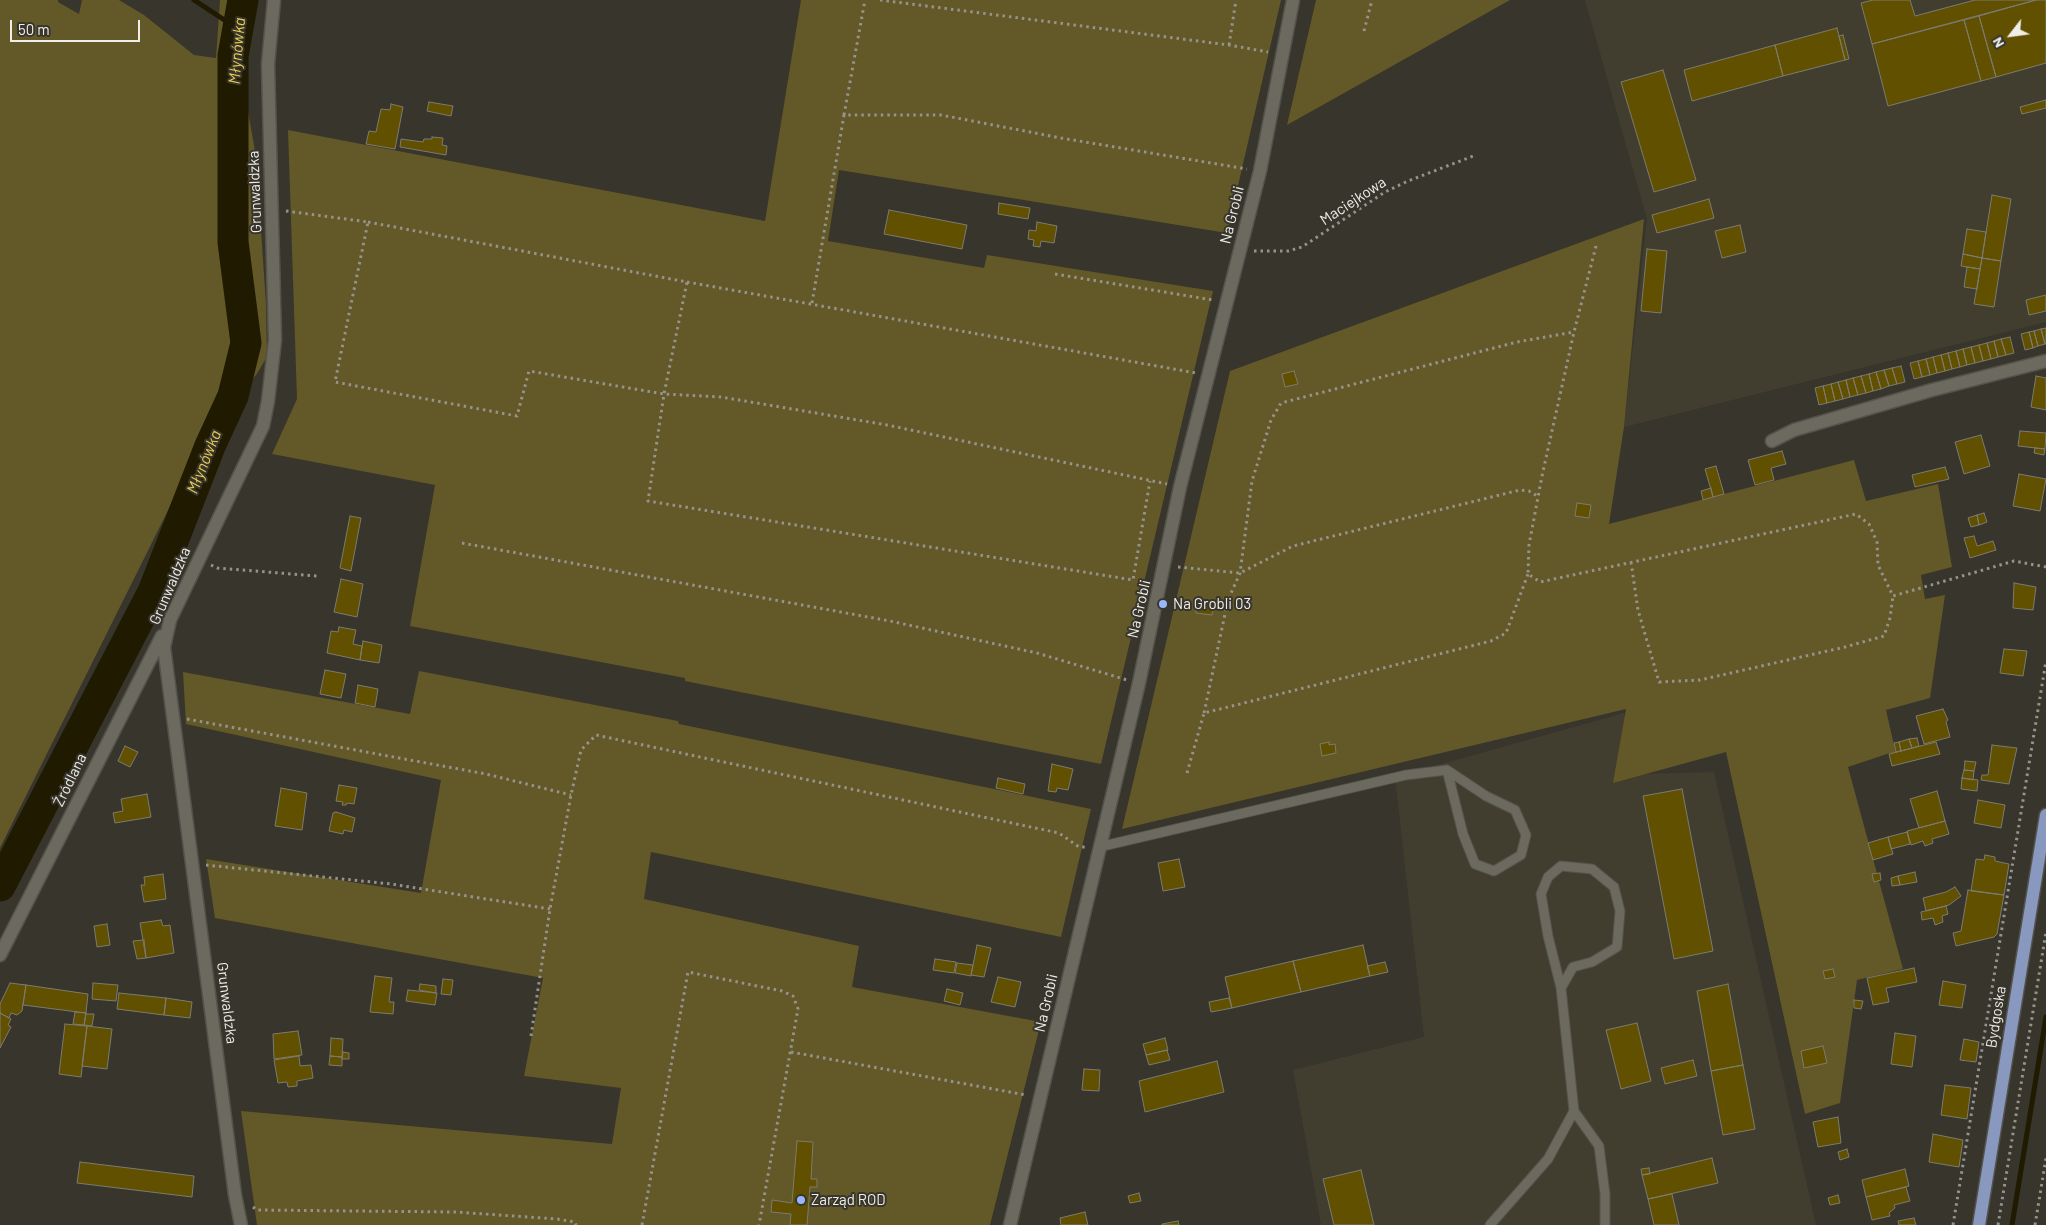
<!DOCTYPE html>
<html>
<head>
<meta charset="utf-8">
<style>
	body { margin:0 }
	#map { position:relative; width:2046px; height:1225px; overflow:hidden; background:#37352c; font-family:Barlow,sans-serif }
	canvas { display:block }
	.north { position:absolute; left:1986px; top:10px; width:50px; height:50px; -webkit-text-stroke:4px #37352c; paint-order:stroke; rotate:240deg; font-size:14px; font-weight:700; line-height:20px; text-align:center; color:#efeee8 }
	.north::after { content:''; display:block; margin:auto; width:18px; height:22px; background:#efeee8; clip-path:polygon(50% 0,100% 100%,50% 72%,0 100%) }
	.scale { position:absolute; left:10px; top:20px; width:130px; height:22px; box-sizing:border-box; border:2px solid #efeee8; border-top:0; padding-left:6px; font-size:15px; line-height:18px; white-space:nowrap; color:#efeee8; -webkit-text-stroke:4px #37352c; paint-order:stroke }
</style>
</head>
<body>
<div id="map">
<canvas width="2046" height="1225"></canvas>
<div class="north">N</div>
<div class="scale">50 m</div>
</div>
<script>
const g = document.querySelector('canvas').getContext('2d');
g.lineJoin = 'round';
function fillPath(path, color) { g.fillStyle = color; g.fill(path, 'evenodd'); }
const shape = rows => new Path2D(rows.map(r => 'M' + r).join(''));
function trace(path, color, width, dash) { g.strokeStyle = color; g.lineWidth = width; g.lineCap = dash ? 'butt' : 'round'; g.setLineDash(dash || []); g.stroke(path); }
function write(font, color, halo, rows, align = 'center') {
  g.font = font + ' Barlow,sans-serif'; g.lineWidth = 4; g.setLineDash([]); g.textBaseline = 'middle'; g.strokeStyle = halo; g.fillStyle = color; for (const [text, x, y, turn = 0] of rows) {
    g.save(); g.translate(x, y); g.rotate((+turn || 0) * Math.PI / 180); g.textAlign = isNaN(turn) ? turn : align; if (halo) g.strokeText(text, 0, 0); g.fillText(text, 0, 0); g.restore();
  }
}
const built = shape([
	[1585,0,2046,0,2046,322,1624,427,1647,219],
	[1624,713,1642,774,1714,772,1816,1225,1321,1225,1293,1070,1424,1037,1395,777]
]);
const green = shape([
	[0,0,58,0,58,2,79,14,82,0,119,0,144,15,194,55,216,58,220,0,254,0,241,73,256,156,266,304,267,357,256,375,205,436,0,848],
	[801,0,1281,0,1227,233,839,170,828,241,984,268,987,255,1213,291,1101,764,685,681,685,678,410,626,435,485,272,454,297,399,288,130,765,221],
	[1316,0,1510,0,1287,125],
	[1644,219,1624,427,1609,524,1854,460,1866,501,1938,484,1952,567,1921,575,1925,599,1945,595,1930,698,1886,710,1896,754,1890,753,1848,767,1903,969,1857,980,1840,1103,1805,1114,1726,752,1613,783,1626,709,1122,829,1230,371],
	[419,671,678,721,679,724,1091,809,1061,937,651,852,644,899,859,946,852,987,1041,1022,990,1225,257,1225,241,1111,612,1144,621,1088,524,1076,543,978,215,918,206,859,421,893,441,780,186,724,183,672,410,714]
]);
const stream = shape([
	[194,0,238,29],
	[2012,1225,2046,1017]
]);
const river = shape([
	[0,886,153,592,210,446,233,396,246,343,233,242,233,56,243,0]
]);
const building = shape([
	[1873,0,1910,0,1915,16,1975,0,2036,0,1872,44,1861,3,1873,0],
	[2036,0,2046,0,2046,63,1996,77,1979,16,2036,0],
	[1979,16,1996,77,1981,81,1964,20,1979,16],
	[1964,20,1981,81,1888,106,1872,44,1964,20],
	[1837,28,1845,60,1783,76,1775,45,1837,28],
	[1843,35,1849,59,1845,60,1839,36,1843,35],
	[1775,45,1783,76,1692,101,1684,70,1775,45],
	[1663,70,1696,180,1654,192,1621,82,1663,70],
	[2046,100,2046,108,2022,114,2020,107,2046,100],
	[429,102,453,106,451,116,427,111,429,102],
	[391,104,403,107,395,149,366,144,369,131,376,132,381,109,390,110,391,104],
	[432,137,443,138,442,145,447,146,446,155,400,147,401,139,423,142,424,139,432,139,432,137],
	[1992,195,2011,199,2001,261,1982,258,1992,195],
	[1709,199,1714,218,1657,233,1652,215,1709,199],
	[999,203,1030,208,1028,219,998,214,999,203],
	[889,210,967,225,962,249,884,234,889,210],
	[1037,222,1057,226,1054,243,1041,241,1040,247,1033,246,1034,240,1028,239,1029,230,1036,231,1037,222],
	[1740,225,1746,252,1722,258,1715,231,1740,225],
	[1967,229,1986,232,1982,258,1963,254,1967,229],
	[1647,249,1667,251,1661,313,1641,311,1647,249],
	[1963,254,1982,258,1980,269,1961,266,1963,254],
	[1982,258,2001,261,1994,307,1974,304,1982,258],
	[1967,267,1980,269,1977,289,1964,287,1967,267],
	[2046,295,2046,311,2029,315,2026,300,2046,295],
	[2046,328,2046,344,2045,344,2041,329,2046,328],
	[2041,329,2045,344,2038,346,2034,331,2041,329],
	[2034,331,2038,346,2033,348,2029,332,2034,331],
	[2029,332,2033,348,2025,350,2021,334,2029,332],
	[2010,337,2014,353,2006,355,2001,339,2010,337],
	[2001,339,2006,355,1998,357,1994,341,2001,339],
	[1994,341,1998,357,1991,359,1987,343,1994,341],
	[1987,343,1991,359,1983,361,1979,345,1987,343],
	[1979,345,1983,361,1975,363,1971,347,1979,345],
	[1971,347,1975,363,1967,365,1963,349,1971,347],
	[1963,349,1967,365,1960,367,1956,351,1963,349],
	[1956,351,1960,367,1952,369,1948,353,1956,351],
	[1948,353,1952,369,1945,371,1941,355,1948,353],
	[1941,355,1945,371,1937,373,1933,357,1941,355],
	[1933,357,1937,373,1930,375,1926,359,1933,357],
	[1926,359,1930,375,1922,377,1918,361,1926,359],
	[1918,361,1922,377,1914,379,1910,363,1918,361],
	[1901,366,1905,382,1897,384,1892,368,1901,366],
	[1892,368,1897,384,1889,386,1884,370,1892,368],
	[1884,370,1889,386,1881,389,1876,372,1884,370],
	[1294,371,1298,384,1285,387,1282,374,1294,371],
	[1876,372,1881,389,1873,391,1869,374,1876,372],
	[1869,374,1873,391,1866,393,1861,376,1869,374],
	[1861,376,1866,393,1858,395,1853,378,1861,376],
	[2036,376,2046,378,2046,410,2031,407,2036,376],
	[1853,378,1858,395,1850,397,1846,380,1853,378],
	[1846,380,1850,397,1843,399,1838,382,1846,380],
	[1838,382,1843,399,1835,401,1831,384,1838,382],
	[1831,384,1835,401,1827,403,1823,386,1831,384],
	[1823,386,1827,403,1819,405,1815,388,1823,386],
	[2020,431,2046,433,2045,449,2018,446,2020,431],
	[1981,435,1990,466,1964,474,1955,442,1981,435],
	[2035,448,2045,449,2044,455,2034,453,2035,448],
	[1782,451,1786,464,1771,468,1774,480,1755,485,1748,460,1782,451],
	[1716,466,1724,494,1713,497,1705,469,1716,466],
	[1945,467,1949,479,1915,487,1912,475,1945,467],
	[2019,474,2046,479,2040,511,2013,506,2019,474],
	[1711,488,1713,497,1703,500,1701,491,1711,488],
	[1577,503,1591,505,1589,518,1575,516,1577,503],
	[1984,513,1987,522,1979,525,1977,515,1984,513],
	[1977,515,1979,525,1971,527,1968,518,1977,515],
	[350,516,361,518,351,571,340,568,350,516],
	[1974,536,1977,546,1993,541,1996,550,1970,558,1964,538,1974,536],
	[341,579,363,584,357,617,334,612,341,579],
	[2014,583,2036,587,2033,610,2013,608,2014,583],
	[1197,601,1214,603,1212,615,1196,613,1197,601],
	[339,627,356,630,353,644,362,646,360,660,327,653,331,631,338,632,339,627],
	[363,641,382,645,379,663,360,660,363,641],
	[2004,649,2027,651,2023,676,2000,673,2004,649],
	[325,670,346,674,341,698,320,694,325,670],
	[358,685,378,689,375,707,355,703,358,685],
	[1943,709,1948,720,1946,722,1950,737,1924,744,1916,716,1943,709],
	[1917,738,1919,746,1912,748,1909,739,1917,738],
	[1909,739,1912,748,1901,751,1899,742,1909,739],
	[1329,742,1329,745,1335,744,1336,753,1322,756,1320,744,1329,742],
	[1899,742,1901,751,1896,752,1894,743,1899,742],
	[1936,742,1940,754,1892,766,1889,754,1936,742],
	[1992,745,2017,748,2009,784,1981,780,1982,775,1988,775,1992,745],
	[125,746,138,752,130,767,118,761,125,746],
	[1965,761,1976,762,1974,771,1964,770,1965,761],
	[1052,764,1073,769,1068,790,1057,788,1056,792,1048,791,1052,764],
	[1964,770,1974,771,1973,780,1962,778,1964,770],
	[998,778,1025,784,1023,794,996,788,998,778],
	[1962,778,1978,780,1977,791,1961,789,1962,778],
	[339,785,357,788,354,804,347,803,346,805,342,805,343,802,336,801,339,785],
	[281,788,307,793,302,830,275,826,281,788],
	[1682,789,1713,951,1674,959,1643,796,1682,789],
	[1937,791,1945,821,1919,828,1910,799,1937,791],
	[147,794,151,817,115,823,113,813,123,811,121,799,147,794],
	[1978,800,2005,805,2001,828,1974,823,1978,800],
	[336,812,355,818,352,832,344,830,343,834,329,831,333,813,336,812],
	[1945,821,1949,834,1932,839,1933,843,1925,846,1923,841,1911,845,1907,831,1945,821],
	[1907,832,1910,844,1891,849,1888,837,1907,832],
	[1888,837,1893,854,1873,860,1868,843,1888,837],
	[1985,855,1995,857,1995,861,2009,864,2004,895,1971,891,1976,859,1984,860,1985,855],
	[1179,859,1185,887,1163,891,1158,863,1179,859],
	[1915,872,1917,882,1900,885,1898,876,1915,872],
	[1880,873,1881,880,1874,882,1872,874,1880,873],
	[163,874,166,899,144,902,141,885,145,885,144,877,163,874],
	[1898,876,1900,885,1892,886,1891,878,1898,876],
	[1955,887,1961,896,1949,905,1926,911,1923,898,1946,892,1955,887],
	[1968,890,2004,895,1997,934,1994,937,1956,946,1953,933,1961,931,1968,890],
	[1946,906,1948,914,1942,916,1943,922,1935,925,1933,918,1922,920,1921,912,1946,906],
	[161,920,163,926,170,925,174,953,146,958,140,923,161,920],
	[107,924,110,945,97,947,94,926,107,924],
	[144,940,146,958,137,959,133,941,144,940],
	[977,945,991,948,984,977,971,975,977,945],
	[1363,945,1370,976,1301,992,1293,961,1363,945],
	[935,959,956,962,954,973,933,970,935,959],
	[1293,961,1301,992,1232,1008,1225,977,1293,961],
	[1385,962,1388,972,1370,976,1367,966,1385,962],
	[957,963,973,965,971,976,955,973,957,963],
	[1914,968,1917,982,1886,988,1889,1002,1873,1005,1867,978,1914,968],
	[1833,969,1835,977,1825,979,1823,971,1833,969],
	[375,976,392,978,389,1002,394,1002,393,1014,370,1012,375,976],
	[998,977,1021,982,1015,1007,991,1002,998,977],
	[443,979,453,980,451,995,441,994,443,979],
	[1943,981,1966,985,1962,1008,1939,1005,1943,981],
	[10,983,26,985,22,1011,17,1015,11,1013,9,1018,0,1013,0,1004,10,983],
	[93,983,118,985,116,1001,92,999,93,983],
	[420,984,436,986,436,993,419,990,420,984],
	[1728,984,1743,1065,1711,1071,1697,991,1728,984],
	[26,985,88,994,86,1013,23,1005,26,985],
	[947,989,963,993,960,1005,944,1001,947,989],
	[408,990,437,993,435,1005,406,1001,408,990],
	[119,993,166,998,164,1015,117,1009,119,993],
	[166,998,192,1002,190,1018,164,1015,166,998],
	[1229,998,1232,1008,1211,1012,1209,1002,1229,998],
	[1854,1000,1863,1001,1861,1009,1854,1008,1854,1000],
	[75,1012,86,1013,84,1025,73,1024,75,1012],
	[0,1013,11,1019,8,1025,11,1027,0,1048,0,1013],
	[86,1014,94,1014,92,1026,84,1025,86,1014],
	[1637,1023,1651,1081,1621,1089,1606,1030,1637,1023],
	[65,1024,87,1026,81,1077,59,1074,65,1024],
	[87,1026,112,1029,107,1069,82,1066,87,1026],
	[298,1031,302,1055,274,1059,273,1034,298,1031],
	[1895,1033,1916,1036,1912,1067,1891,1064,1895,1033],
	[331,1038,343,1039,342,1057,330,1056,331,1038],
	[1165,1038,1168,1050,1146,1055,1143,1044,1165,1038],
	[1964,1039,1979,1042,1976,1062,1960,1060,1964,1039],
	[1823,1046,1827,1063,1804,1068,1801,1051,1823,1046],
	[1167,1050,1170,1060,1149,1065,1146,1055,1167,1050],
	[343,1052,349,1053,349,1059,342,1059,343,1052],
	[299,1056,300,1066,311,1065,313,1078,297,1081,297,1086,288,1087,287,1082,278,1083,274,1060,299,1056],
	[330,1056,342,1057,342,1066,329,1065,330,1056],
	[1693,1060,1697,1076,1665,1084,1661,1068,1693,1060],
	[1217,1061,1224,1092,1145,1112,1139,1081,1217,1061],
	[1743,1065,1755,1129,1723,1135,1711,1071,1743,1065],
	[1084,1069,1100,1070,1099,1091,1082,1090,1084,1069],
	[1945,1085,1971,1088,1967,1119,1941,1115,1945,1085],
	[1838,1117,1841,1143,1818,1147,1813,1122,1838,1117],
	[1933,1134,1963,1140,1959,1167,1929,1162,1933,1134],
	[797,1141,813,1142,811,1179,817,1179,817,1187,810,1187,807,1225,790,1225,791,1214,771,1212,772,1200,792,1203,797,1141],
	[1847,1149,1849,1157,1840,1160,1838,1152,1847,1149],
	[1712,1158,1718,1183,1648,1199,1642,1175,1712,1158],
	[80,1162,194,1176,192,1197,77,1183,80,1162],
	[1649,1168,1650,1174,1642,1175,1641,1169,1649,1168],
	[1905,1169,1909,1186,1866,1197,1862,1180,1905,1169],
	[1361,1170,1374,1225,1334,1225,1323,1179,1361,1170],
	[1906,1187,1910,1201,1894,1205,1895,1208,1889,1213,1890,1216,1872,1220,1866,1197,1906,1187],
	[1139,1193,1141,1201,1130,1203,1128,1196,1139,1193],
	[1672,1194,1679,1225,1654,1225,1648,1199,1672,1194],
	[1838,1195,1840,1203,1830,1205,1828,1198,1838,1195],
	[1085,1212,1088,1225,1061,1225,1060,1218,1085,1212],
	[1914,1218,1916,1225,1899,1225,1898,1221,1914,1218],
	[1178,1221,1179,1225,1162,1225,1162,1224,1178,1221]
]);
const path = shape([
	[880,0,1229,45,1268,52],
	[1364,31,1372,0],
	[1229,45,1236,0],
	[844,115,865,0],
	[286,211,368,222,335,382,517,416,529,371,664,394,721,397,887,425,1167,484],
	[368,222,687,282,664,394,648,501,1133,580,1150,481],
	[1596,246,1574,332,1542,476,1529,545,1528,574,1540,582,1856,514,1869,524,1877,542,1878,565,1893,596,2014,561,2046,567],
	[1254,251,1288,251,1302,247,1385,192,1408,181,1476,155],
	[1055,274,1213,300],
	[687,282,1196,373],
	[812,303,844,115,941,115,1061,138,1247,169],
	[462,543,890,621,1037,653,1127,680],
	[1631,562,1638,610,1659,682,1700,680,1845,647,1884,636,1890,618,1893,596],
	[211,565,217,568,317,576],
	[1178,567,1240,573,1293,546,1520,490,1529,491,1539,497],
	[1204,713,1228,600,1240,573,1252,481,1271,420,1281,403,1517,342,1574,332],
	[187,719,486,774,571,795],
	[1187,773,1204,713,1491,641,1506,633,1528,574],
	[206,865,391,884,550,909],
	[531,1036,550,909,571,795,581,750,596,735,1059,833,1079,847,1087,847],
	[791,1052,1026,1095],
	[253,1207,257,1210,455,1212,557,1219,575,1222,576,1225],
	[642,1225,688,972,782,991,793,996,798,1009,759,1225],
	[1953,1225,2046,661],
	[1998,1225,2046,932],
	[2035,1225,2046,1158]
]);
const lane = shape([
	[1099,847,1406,775,1447,770,1486,796,1515,810,1526,835,1521,855,1494,871,1475,864,1463,834,1447,770],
	[1574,1111,1599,1146,1605,1194,1605,1225],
	[1490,1225,1548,1159,1574,1111,1561,988,1548,936,1541,894,1548,877,1561,866,1592,869,1614,887,1620,911,1617,947,1592,962,1573,967,1561,988]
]);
const street = shape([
	[1772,441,1794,430,1932,390,2046,361],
	[0,955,162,636],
	[241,1225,235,1195,164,647,170,620,263,426,268,401,275,340,268,64,274,0],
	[1010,1225,1139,683,1180,487,1260,171,1293,0]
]);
const primary = shape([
	[1979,1225,2046,815]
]);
const markers = [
	[1163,604,5,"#98b5fd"],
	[801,1200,5,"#98b5fd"]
];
const streetNames = [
	["Grunwaldzka",255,192,-92],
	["Maciejkowa",1353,201,-33],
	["Na Grobli",1232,215,-76],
	["Grunwaldzka",170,586,-67],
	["Na Grobli",1139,609,-77],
	["Źródlana",70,780,-64],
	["Grunwaldzka",227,1003,83],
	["Na Grobli",1046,1003,-77],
	["Bydgoska",1996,1017,-81]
];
const poiNames = [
	["Na Grobli 03",1173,604],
	["Zarząd ROD",811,1200]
];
const waterNames = [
	["Młynówka",237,51,-85],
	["Młynówka",204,462,-68]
];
fillPath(built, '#423e2f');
fillPath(green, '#635827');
trace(stream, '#201a00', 5);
trace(river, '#201a00', 31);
fillPath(building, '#605000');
trace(building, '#7d7b71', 1);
trace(lane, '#54534b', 11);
trace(street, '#54534b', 15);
trace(primary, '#54534b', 15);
trace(path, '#95938c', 3, [2.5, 4]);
trace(lane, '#6c695f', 9);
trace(street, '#6c695f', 12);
trace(primary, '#8898be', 12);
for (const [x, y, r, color] of markers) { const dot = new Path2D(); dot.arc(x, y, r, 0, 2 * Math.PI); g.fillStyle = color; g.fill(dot); trace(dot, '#37352c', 2); }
write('15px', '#efeee8', '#37352c', streetNames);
write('15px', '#efeee8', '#37352c', poiNames, 'left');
write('italic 16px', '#e9cd52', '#37352c', waterNames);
</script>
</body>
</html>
